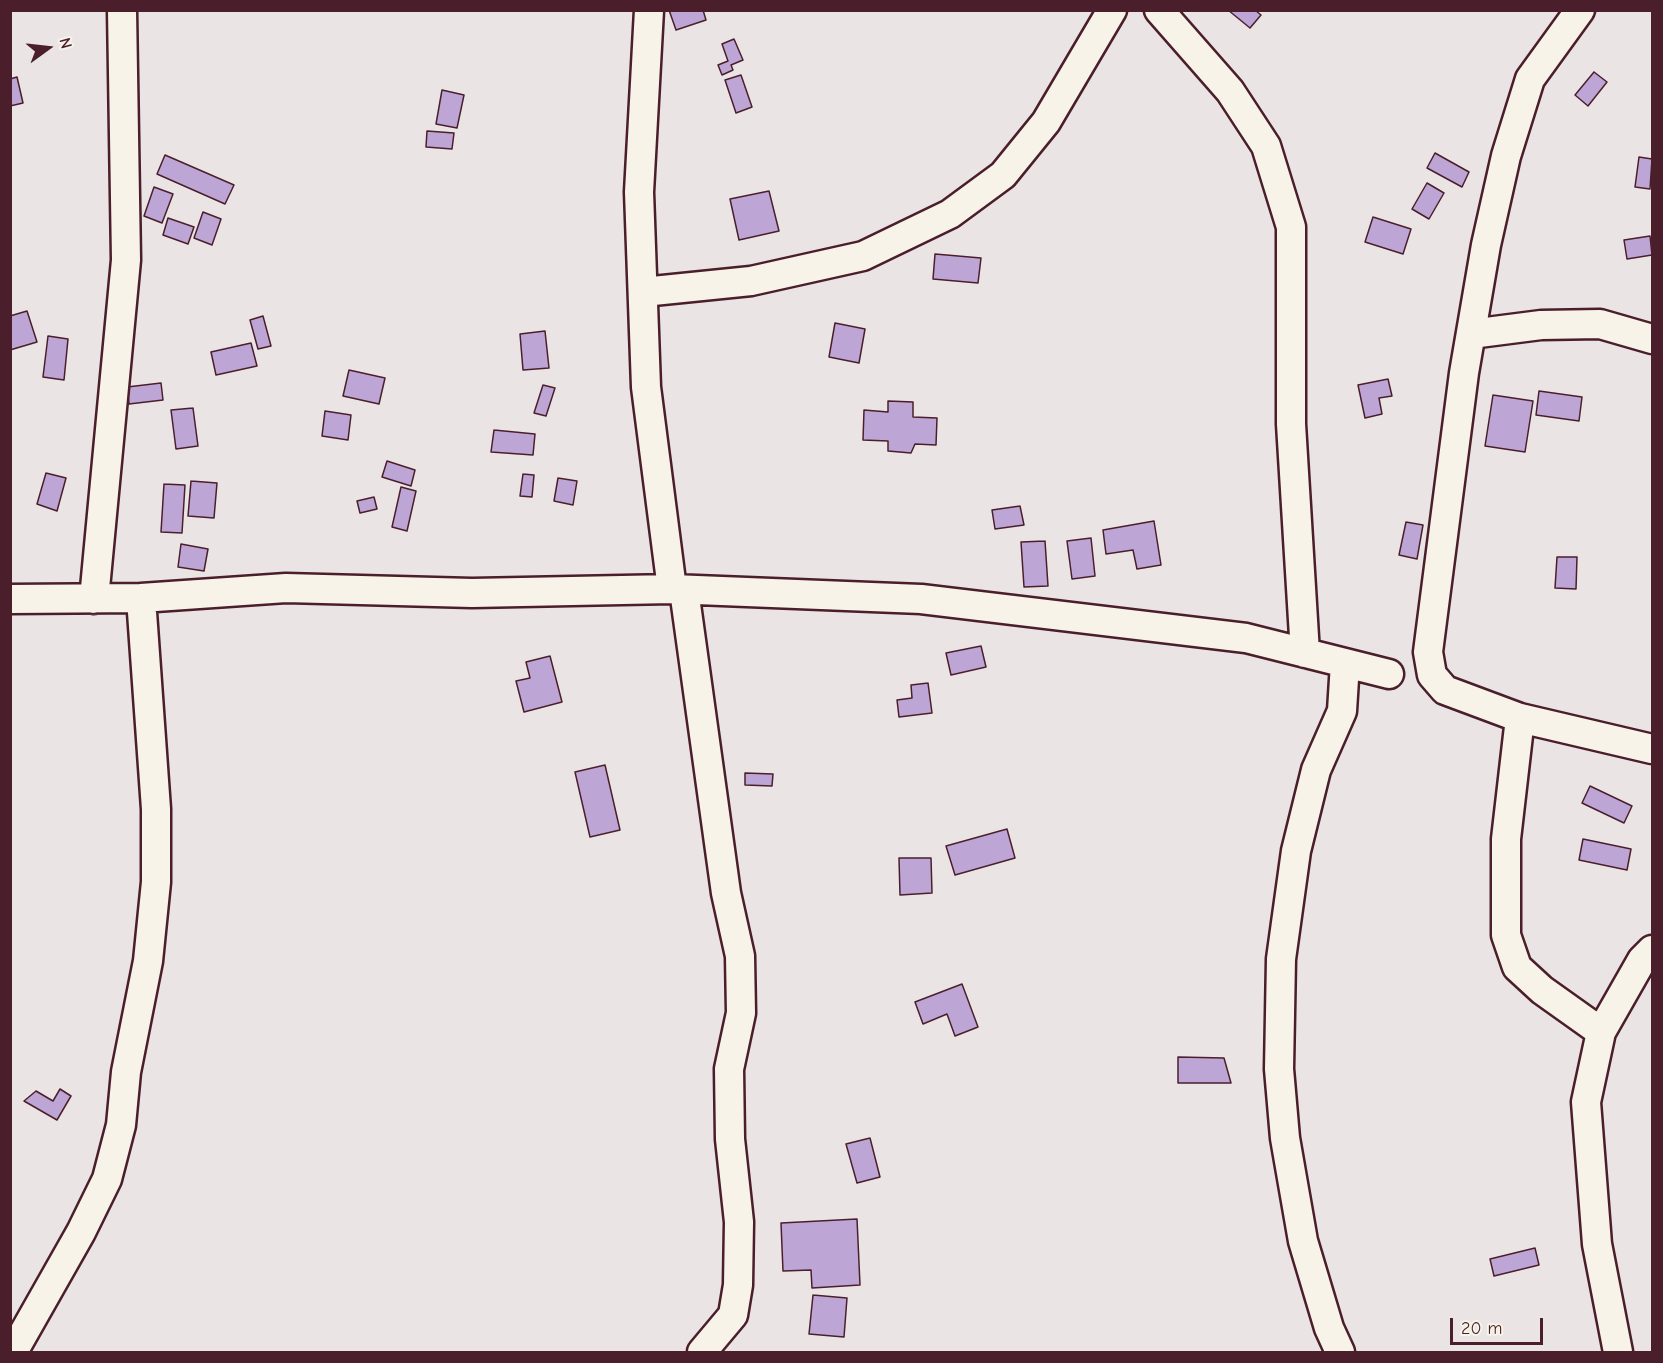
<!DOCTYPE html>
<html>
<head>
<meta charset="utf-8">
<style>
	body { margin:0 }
	#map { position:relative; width:1663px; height:1363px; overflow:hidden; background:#ebe4e4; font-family:"Comic Neue",sans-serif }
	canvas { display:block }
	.frame { position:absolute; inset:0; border:12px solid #4a1f2b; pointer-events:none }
	.north { position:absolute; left:18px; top:18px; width:60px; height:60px; -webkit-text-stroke:4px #f7f3e8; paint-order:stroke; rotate:75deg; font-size:16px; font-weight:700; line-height:24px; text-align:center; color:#4a1f2b }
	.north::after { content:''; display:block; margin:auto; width:21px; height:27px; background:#4a1f2b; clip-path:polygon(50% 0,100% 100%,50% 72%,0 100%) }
	.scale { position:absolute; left:1450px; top:1318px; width:93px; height:27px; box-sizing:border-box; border:3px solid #4a1f2b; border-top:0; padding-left:8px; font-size:18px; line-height:21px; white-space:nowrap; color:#4a1f2b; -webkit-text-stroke:4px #f7f3e8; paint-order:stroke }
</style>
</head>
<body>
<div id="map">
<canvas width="1663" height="1363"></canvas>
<div class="frame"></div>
<div class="north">N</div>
<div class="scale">20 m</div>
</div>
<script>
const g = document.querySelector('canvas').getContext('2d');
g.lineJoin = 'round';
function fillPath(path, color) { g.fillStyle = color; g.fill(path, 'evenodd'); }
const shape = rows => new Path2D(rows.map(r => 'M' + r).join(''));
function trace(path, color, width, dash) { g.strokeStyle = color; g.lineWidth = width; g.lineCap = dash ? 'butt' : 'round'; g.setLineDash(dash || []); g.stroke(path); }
const building = shape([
	[669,10,703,10,706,20,676,30,669,10],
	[1228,10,1255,10,1261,15,1250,28,1228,10],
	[734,39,743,60,731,65,733,70,722,75,718,65,728,61,722,44,734,39],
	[1594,72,1607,82,1588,106,1575,95,1594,72],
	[741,75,752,107,736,113,725,80,741,75],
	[17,77,23,103,10,106,10,79,17,77],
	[442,90,464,95,457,128,436,124,442,90],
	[427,131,454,133,452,149,426,147,427,131],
	[1435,153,1469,172,1462,187,1427,168,1435,153],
	[165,155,234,185,225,204,157,174,165,155],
	[1639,157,1652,159,1650,189,1635,187,1639,157],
	[1427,183,1444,193,1429,219,1412,209,1427,183],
	[154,187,173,194,162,223,144,216,154,187],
	[769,191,779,231,739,240,730,199,769,191],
	[203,212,221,219,212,245,194,238,203,212],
	[1373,217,1411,229,1403,254,1365,242,1373,217],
	[168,218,194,227,188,244,163,235,168,218],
	[1650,236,1652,255,1627,259,1624,240,1650,236],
	[935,254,981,258,978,283,933,279,935,254],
	[27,311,37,342,10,350,10,316,27,311],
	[263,316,271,346,258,349,250,320,263,316],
	[835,323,865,329,859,363,829,357,835,323],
	[545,331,549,368,523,370,520,334,545,331],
	[48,336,68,339,64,380,43,377,48,336],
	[251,343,257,366,216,375,211,352,251,343],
	[349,370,385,378,379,404,343,396,349,370],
	[1388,379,1392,396,1379,398,1382,414,1365,418,1358,385,1388,379],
	[161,383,163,400,129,404,127,387,161,383],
	[543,385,555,388,546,416,534,413,543,385],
	[1539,391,1582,397,1579,421,1536,415,1539,391],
	[1493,395,1533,401,1525,452,1485,446,1493,395],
	[888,401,913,402,913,417,937,418,936,445,915,444,911,453,888,451,888,441,863,440,864,410,888,412,888,401],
	[193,408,198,446,176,449,171,410,193,408],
	[325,411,351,415,348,440,322,436,325,411],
	[494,430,535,434,533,455,491,452,494,430],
	[387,461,415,470,411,486,382,477,387,461],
	[46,473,66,478,57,511,37,504,46,473],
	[523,474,534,475,532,497,520,496,523,474],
	[558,478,577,481,573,505,554,501,558,478],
	[191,481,217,483,214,518,188,516,191,481],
	[164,484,185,485,182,533,161,532,164,484],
	[401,487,416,491,407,531,392,527,401,487],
	[374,497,377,509,360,513,357,501,374,497],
	[1020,506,1024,525,995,529,992,510,1020,506],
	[1154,521,1161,565,1137,569,1133,550,1106,554,1103,530,1154,521],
	[1406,522,1423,525,1417,559,1399,555,1406,522],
	[1091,538,1095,576,1072,579,1067,541,1091,538],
	[1045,541,1048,586,1024,587,1021,542,1045,541],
	[181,544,208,549,204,571,178,567,181,544],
	[1557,557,1577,557,1576,589,1555,588,1557,557],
	[981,646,986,667,951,675,946,653,981,646],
	[550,656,562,702,524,712,516,681,530,678,526,662,550,656],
	[928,683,932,713,899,717,897,700,912,698,911,685,928,683],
	[605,765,620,830,590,837,575,772,605,765],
	[745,773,773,774,772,786,745,785,745,773],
	[1590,786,1632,806,1624,823,1582,803,1590,786],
	[1007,829,1015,858,955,875,946,846,1007,829],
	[1583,839,1631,849,1627,870,1579,860,1583,839],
	[899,858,931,858,932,893,900,895,899,858],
	[962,984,978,1027,955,1036,947,1014,923,1024,915,1002,962,984],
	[1178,1057,1224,1058,1231,1083,1178,1083,1178,1057],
	[60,1089,71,1096,57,1120,24,1101,36,1091,53,1101,60,1089],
	[870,1138,880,1177,857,1183,846,1144,870,1138],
	[857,1219,860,1285,812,1288,811,1270,783,1271,781,1223,857,1219],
	[1535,1248,1539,1265,1494,1276,1490,1259,1535,1248],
	[813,1295,847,1298,844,1337,809,1334,813,1295]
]);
const street = shape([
	[649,10,639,192,646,387,672,589],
	[1159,10,1230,91,1266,146,1291,227,1291,424,1305,653],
	[1580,10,1530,79,1506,156,1486,245,1464,373,1428,652,1432,675,1445,690,1520,718,1652,749],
	[643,292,751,281,863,256,950,214,1003,175,1046,122,1112,10],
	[1471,334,1541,325,1600,324,1652,339],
	[684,590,726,893,740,956,741,1013,729,1069,730,1139,739,1222,738,1285,733,1315,702,1352],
	[10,599,141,598,286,588,472,593,672,589,921,599,1246,638,1389,674],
	[94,599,126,260,122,10],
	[1520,718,1506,839,1506,935,1517,967,1542,990,1601,1032],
	[13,1352,81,1232,107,1179,121,1125,126,1072,148,961,156,882,156,809,141,598],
	[1340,1352,1329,1328,1303,1241,1285,1138,1279,1069,1281,959,1296,851,1316,770,1342,711,1345,663],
	[1618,1352,1597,1244,1586,1102,1601,1032,1642,960,1652,950]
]);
fillPath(building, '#bda6d5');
trace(building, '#4a1f2b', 1.5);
trace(street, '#4a1f2b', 33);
trace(street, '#f7f3e8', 28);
</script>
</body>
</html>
